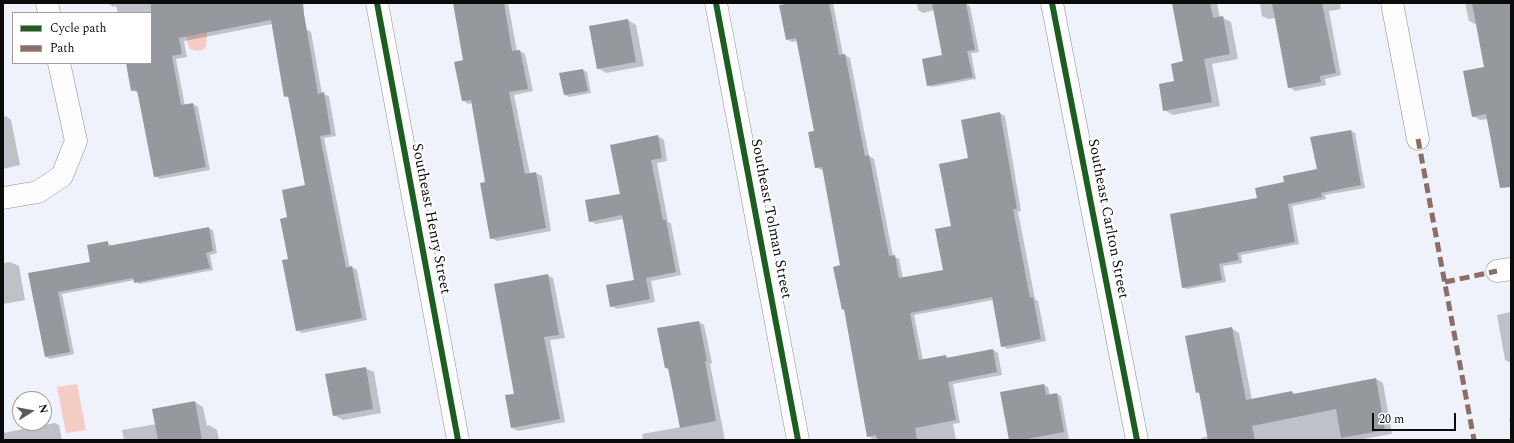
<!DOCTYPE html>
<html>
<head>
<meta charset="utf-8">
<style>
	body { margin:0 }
	#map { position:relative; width:1514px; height:443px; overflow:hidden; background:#eff2fa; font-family:Spectral,serif }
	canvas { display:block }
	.frame { position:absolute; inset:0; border:4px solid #0b0b0b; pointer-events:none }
	.legend { position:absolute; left:12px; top:12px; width:140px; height:52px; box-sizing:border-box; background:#fff; border:1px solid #9d9d9d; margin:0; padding:5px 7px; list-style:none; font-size:12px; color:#0b0b0b }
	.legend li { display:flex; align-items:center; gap:8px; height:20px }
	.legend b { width:20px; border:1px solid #9d9d9d }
	.north { position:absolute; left:12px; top:391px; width:40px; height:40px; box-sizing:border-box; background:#fff; border:1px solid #9d9d9d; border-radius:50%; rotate:79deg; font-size:11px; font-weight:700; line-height:16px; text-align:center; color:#0b0b0b }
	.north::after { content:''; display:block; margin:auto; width:14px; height:18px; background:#5b5c5f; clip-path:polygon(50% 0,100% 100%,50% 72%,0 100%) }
	.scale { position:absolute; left:1372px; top:413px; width:84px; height:18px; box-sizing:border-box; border:2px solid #0b0b0b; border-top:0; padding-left:5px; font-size:12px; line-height:14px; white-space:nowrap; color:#0b0b0b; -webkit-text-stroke:3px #fff; paint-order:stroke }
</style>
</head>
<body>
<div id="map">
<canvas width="1514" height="443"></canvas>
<div class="frame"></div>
<ul class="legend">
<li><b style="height:5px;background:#1b5e20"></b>Cycle path</li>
<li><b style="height:5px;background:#8d6e63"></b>Path</li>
</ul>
<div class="north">N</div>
<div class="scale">20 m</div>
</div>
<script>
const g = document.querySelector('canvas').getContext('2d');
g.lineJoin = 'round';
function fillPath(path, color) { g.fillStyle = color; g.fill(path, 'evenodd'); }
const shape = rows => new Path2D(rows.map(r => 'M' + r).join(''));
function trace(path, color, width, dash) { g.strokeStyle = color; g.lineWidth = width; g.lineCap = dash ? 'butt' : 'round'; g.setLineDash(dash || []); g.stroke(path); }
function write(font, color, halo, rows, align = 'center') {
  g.font = font + ' Spectral,serif'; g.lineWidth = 4; g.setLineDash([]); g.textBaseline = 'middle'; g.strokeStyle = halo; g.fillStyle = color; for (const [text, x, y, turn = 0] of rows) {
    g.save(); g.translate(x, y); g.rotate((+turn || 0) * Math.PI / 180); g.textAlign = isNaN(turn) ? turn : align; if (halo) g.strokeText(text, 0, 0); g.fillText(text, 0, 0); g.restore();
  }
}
const water = shape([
	[205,27,207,34,206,46,203,50,197,51,190,49,187,42,187,37,189,34],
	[77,384,86,430,66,433,57,387]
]);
const shadow = shape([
	[108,3,299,3,306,29,311,32,322,94,329,96,336,136,324,138,350,268,352,267,357,270,367,320,302,333,297,330,289,260,288,218,306,186,289,98,285,96,272,24,184,41,187,57,176,59,185,106,193,104,198,107,210,170,160,179,155,176,138,93,132,90,127,63,151,63,151,13,118,13,116,6,113,7],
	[454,3,508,3,517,51,520,51,525,54,533,91,514,95,530,174,536,173,542,176,551,231,497,241,491,238,486,182,472,103,468,104,463,100,465,61],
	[787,3,833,3,843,55,845,55,850,58,869,156,874,159,893,256,899,259,903,278,944,271,952,226,969,159,1000,113,1005,116,1021,211,1018,212,1035,299,1038,301,1046,341,1007,349,1002,346,993,300,914,315,923,360,946,356,950,359,993,350,998,353,1002,375,953,384,960,423,953,424,956,440,878,440,878,438,873,439,868,436,845,311,843,309,841,266,824,170,821,170,816,167,815,132,798,41,792,42,787,39],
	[917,3,964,3,970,6,979,52,971,53,976,79,932,87,928,85,943,56,934,10,923,13,918,10],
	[1173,3,1217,3,1220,18,1223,18,1231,22,1238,59,1212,64,1220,106,1173,115,1164,110,1184,62],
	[1260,3,1340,3,1341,9,1329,11,1341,75,1325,79,1326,85,1295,91,1289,87,1276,18,1268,19,1262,16],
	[1465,3,1511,3,1511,169,1488,119,1480,120,1473,116,1485,67,1477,25,1469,21],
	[628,20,636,25,644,66,606,73,598,68],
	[583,70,587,72,591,93,569,97,565,95],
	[6,116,11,120,20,165,3,169,3,117],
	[1351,131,1355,133,1365,188,1325,195,1326,199,1292,206,1299,244,1241,255,1242,263,1223,266,1226,282,1187,289,1182,287,1258,199,1285,183,1318,170],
	[658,136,664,140,667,161,657,163,668,222,671,224,681,275,651,281,655,302,617,309,611,306,635,281,624,219,596,224,590,221,621,194],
	[208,228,213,230,217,253,210,255,213,270,139,284,135,280,62,294,74,354,50,359,45,356,29,274,91,262,107,242,112,246],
	[10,262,19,266,25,300,3,304,3,263],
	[547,275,553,278,565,338,550,340,565,422,518,431,512,428],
	[1511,312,1511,363,1505,360,1497,315],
	[699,322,704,325,712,363,710,364,725,440,643,440,642,434,681,427,670,370,666,368],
	[1231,328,1239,333,1252,400,1292,392,1295,394,1376,379,1383,383,1392,434,1357,440,1201,440,1201,438,1209,436,1200,394,1197,392],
	[365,368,374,372,381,413,343,420,334,415],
	[1044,385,1048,387,1050,395,1057,394,1061,396,1069,440,1010,440],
	[195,402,203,407,207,426,209,425,217,430,219,440,124,440,122,430,156,424],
	[1509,418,1511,418,1511,428],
	[55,423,59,425,62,440,3,440,3,433]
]);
const building = shape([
	[151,3,303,3,304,14,318,94,324,92,331,134,320,136,346,268,352,266,362,318,296,331,282,260,288,259,280,219,287,217,282,190,305,185,288,96,284,97,271,20,179,38,182,54,172,56,181,105,193,103,206,167,154,177,137,90,131,91,126,63,151,63],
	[453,3,504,3,512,51,520,50,528,89,509,92,525,174,536,172,546,228,490,239,480,183,485,182,471,100,462,101,454,62,463,60],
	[792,3,829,3,839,55,845,54,865,156,869,155,889,256,895,255,899,278,943,270,935,229,951,226,939,164,968,158,961,120,1000,112,1017,209,1013,209,1030,298,1033,297,1041,339,1001,347,992,297,910,313,919,360,946,355,946,358,993,349,997,372,948,382,956,420,915,428,917,440,877,440,876,435,867,437,844,309,842,310,833,267,840,265,822,167,815,168,808,132,814,131,796,38,786,40,779,5],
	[932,3,966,3,975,50,967,51,973,77,927,86,922,59,942,55],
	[1172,3,1210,3,1213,18,1223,16,1230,54,1204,59,1212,102,1163,111,1159,84,1174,81,1171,64,1183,61],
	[1272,3,1322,3,1336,73,1320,76,1321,82,1288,88],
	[1472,3,1511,3,1511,187,1500,188,1486,114,1472,117,1463,71,1484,67],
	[628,19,636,62,597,69,589,26],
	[583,69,588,91,564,95,559,73],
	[1351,130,1361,185,1321,193,1322,197,1288,204,1295,242,1237,253,1239,260,1219,264,1222,280,1182,288,1170,214,1257,198,1255,188,1284,182,1283,176,1317,169,1310,137],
	[658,135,662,158,651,160,663,220,666,220,676,272,646,278,650,299,610,307,606,285,634,280,622,215,589,222,585,200,620,194,610,145],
	[209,227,213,251,206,253,210,268,134,283,133,278,58,292,70,352,45,357,28,273,90,262,87,245,108,241,108,246],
	[548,274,559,335,544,337,560,419,511,428,505,395,514,394,494,284],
	[699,321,707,361,705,361,716,421,680,428,668,368,665,368,657,328],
	[1232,327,1246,400,1292,391,1293,394,1376,378,1385,430,1341,438,1336,409,1252,426,1255,440,1208,440,1199,392,1196,393,1185,336],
	[366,367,373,409,333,416,325,374],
	[1044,384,1046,395,1057,393,1064,432,1021,440,1009,440,1000,392],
	[195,401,202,440,158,440,152,409]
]);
const minor = shape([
	[47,3,49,13],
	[377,3,458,440],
	[716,3,798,440],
	[1052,3,1137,440],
	[1392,3,1418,139],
	[3,198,38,192,62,176,76,141,59,63],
	[1497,271,1511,269]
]);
const quiet = shape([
	[1418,139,1474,440],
	[1445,282,1497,271]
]);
const cycleway = shape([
	[377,3,458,440],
	[716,3,798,440],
	[1052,3,1137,440]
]);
const streetNames = [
	["Southeast Henry Street",430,219,79],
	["Southeast Tolman Street",770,219,79],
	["Southeast Carlton Street",1107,219,79]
];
fillPath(water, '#f5cdc4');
fillPath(shadow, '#0003');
fillPath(building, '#95989c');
trace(minor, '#8e8f93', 23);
trace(minor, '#fdfdfe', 22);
trace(quiet, '#8d6e63', 5, [10, 5]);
trace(cycleway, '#1b5e20', 6);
write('15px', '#0b0b0b', '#fff', streetNames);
</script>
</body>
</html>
